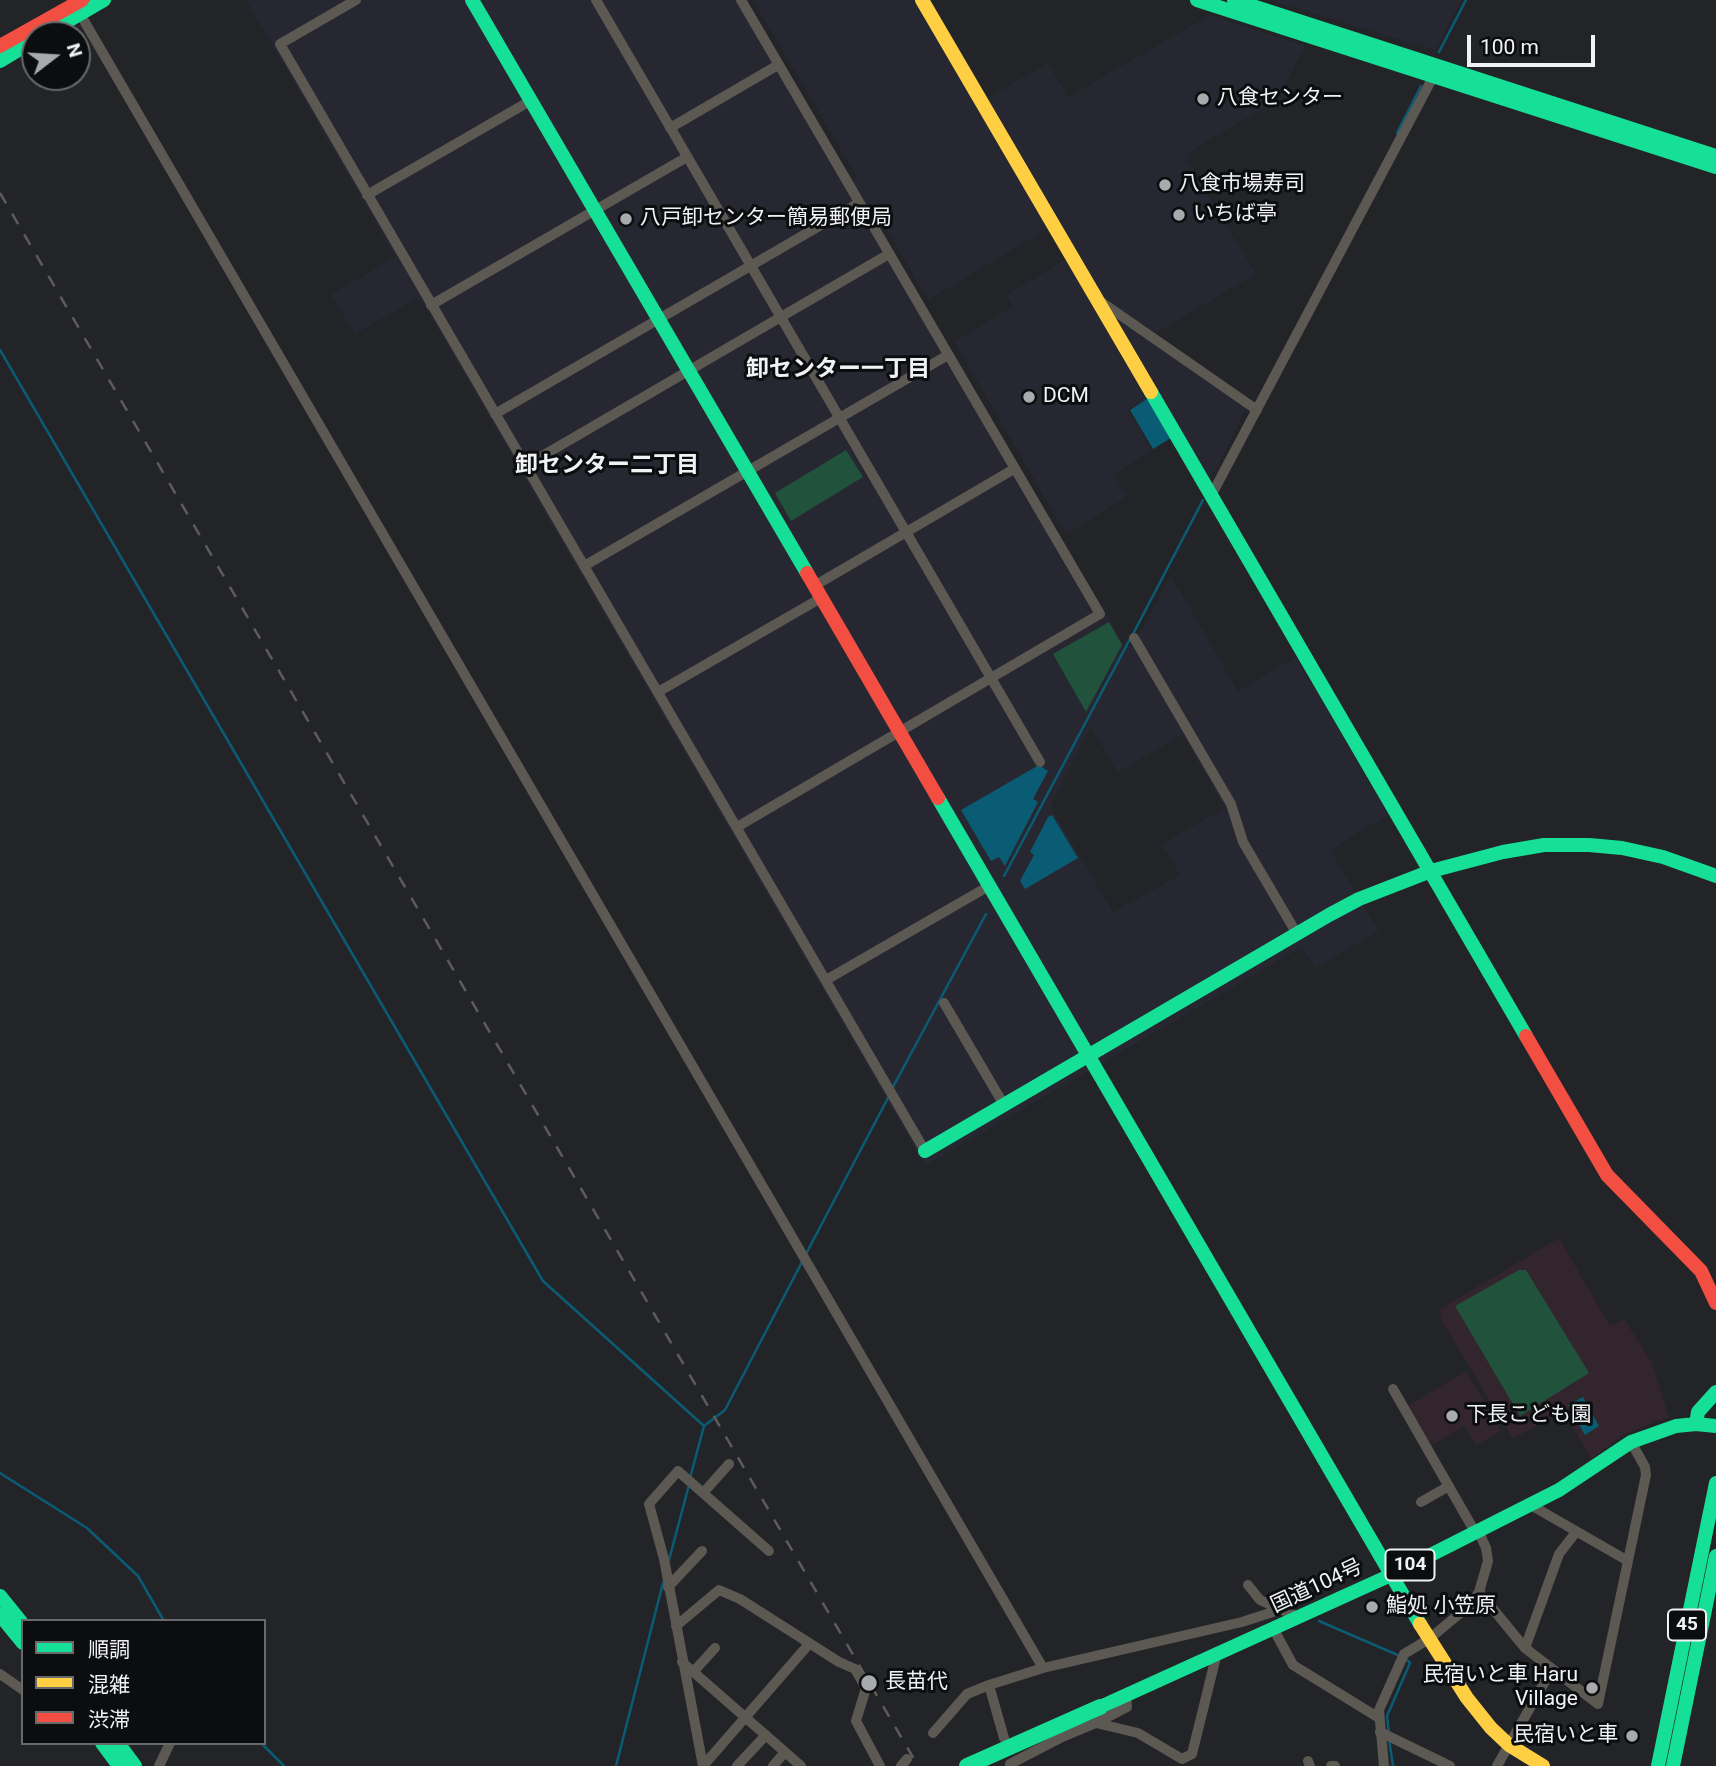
<!DOCTYPE html>
<html>
<head>
<meta charset="utf-8">
<style>
	body { margin:0 }
	#map { position:relative; width:1716px; height:1766px; overflow:hidden; background:#232427; font-family:Roboto,"Noto Sans JP",sans-serif }
	canvas { display:block }
	.legend { position:absolute; left:21px; top:1619px; width:245px; height:126px; box-sizing:border-box; background:#0c0d0f; border:2px solid #68696b; margin:0; padding:9px 12px; list-style:none; font-size:21px; color:#f1f2f5 }
	.legend li { display:flex; align-items:center; gap:14px; height:35px }
	.legend b { width:35px; border:2px solid #68696b }
	.north { position:absolute; left:21px; top:21px; width:70px; height:70px; box-sizing:border-box; background:#0c0d0f; border:2px solid #68696b; border-radius:50%; rotate:73deg; font-size:19px; font-weight:700; line-height:28px; text-align:center; color:#f1f2f5 }
	.north::after { content:''; display:block; margin:auto; width:24px; height:32px; background:#a9aaad; clip-path:polygon(50% 0,100% 100%,50% 72%,0 100%) }
	.scale { position:absolute; left:1467px; top:35px; width:128px; height:32px; box-sizing:border-box; border:4px solid #f1f2f5; border-top:0; padding-left:9px; font-size:21px; line-height:24px; white-space:nowrap; color:#f1f2f5; -webkit-text-stroke:5px #0c0d0f; paint-order:stroke }
</style>
</head>
<body>
<div id="map">
<canvas width="1716" height="1766"></canvas>
<ul class="legend">
<li><b style="height:9px;background:#16e098"></b>順調</li>
<li><b style="height:9px;background:#ffcf43"></b>混雑</li>
<li><b style="height:9px;background:#f24e42"></b>渋滞</li>
</ul>
<div class="north">N</div>
<div class="scale">100 m</div>
</div>
<script>
const g = document.querySelector('canvas').getContext('2d');
g.lineJoin = 'round';
function fillPath(path, color) { g.fillStyle = color; g.fill(path, 'evenodd'); }
const shape = rows => new Path2D(rows.map(r => 'M' + r).join(''));
function trace(path, color, width, dash) { g.strokeStyle = color; g.lineWidth = width; g.lineCap = dash ? 'butt' : 'round'; g.setLineDash(dash || []); g.stroke(path); }
function write(font, color, halo, rows, align = 'center') {
  g.font = font + ' Roboto,"Noto Sans JP",sans-serif'; g.lineWidth = 6; g.setLineDash([]); g.textBaseline = 'middle'; g.strokeStyle = halo; g.fillStyle = color; for (const [text, x, y, turn = 0] of rows) {
    g.save(); g.translate(x, y); g.rotate((+turn || 0) * Math.PI / 180); g.textAlign = isNaN(turn) ? turn : align; if (halo) g.strokeText(text, 0, 0); g.fillText(text, 0, 0); g.restore();
  }
}
const built = shape([
	[246,0,746,0,852,181,857,177,753,0,916,0,1049,228,928,300,884,225,880,227,1124,645,1132,647,1171,576,1238,691,1296,657,1388,815,1330,850,1379,931,1315,968,1302,947,925,1166,419,297,355,334,331,295,395,257],
	[1091,727,1117,772,1183,735,1225,808,1162,844,1180,875,1113,912,1051,806],
	[1269,0,1462,0,1435,50],
	[1210,15,1305,46,1277,100,1189,152,1186,159,1256,274,1156,333,1106,299,1099,291,987,98,1048,63,1068,97],
	[1066,259,1148,398,1128,410,1152,451,1114,474,1127,497,1066,534,954,341,1013,307,1007,295],
	[1115,316,1247,408,1210,480,1209,478]
]);
const education = shape([
	[1559,1238,1610,1326,1624,1319,1651,1361,1669,1417,1624,1434,1591,1459,1563,1410,1513,1439,1441,1320,1440,1309],
	[1466,1371,1501,1431,1476,1445,1464,1426,1429,1447,1406,1407]
]);
const green = shape([
	[846,450,863,477,791,521,775,493],
	[1109,622,1122,645,1086,712,1053,654],
	[1519,1270,1526,1270,1589,1373,1520,1416,1455,1306]
]);
const water = shape([
	[1147,399,1171,438,1153,449,1130,410],
	[1039,765,1048,771,1033,799,1038,802,1005,866,999,857,991,861,961,810],
	[1052,815,1078,858,1025,889,1020,881,1034,855,1030,852,1048,817],
	[1583,1397,1599,1426,1585,1435,1568,1405]
]);
const stream = shape([
	[1439,52,1466,0],
	[1397,133,1421,86],
	[0,350,543,1281,704,1426],
	[1133,634,1203,500],
	[1004,876,1130,639],
	[893,1087,986,914],
	[806,1254,889,1096],
	[0,1473,87,1528,138,1576,164,1621],
	[690,1478,704,1426,725,1410,803,1260],
	[669,1560,689,1485],
	[1319,1621,1400,1656],
	[1389,1733,1387,1716,1410,1663,1406,1659],
	[1389,1739,1393,1766],
	[261,1743,284,1766],
	[616,1766,663,1583]
]);
const street = shape([
	[356,0,280,44,925,1151],
	[596,0,1040,762],
	[76,7,1043,1668],
	[670,128,778,65],
	[367,195,530,101],
	[1100,301,1257,410],
	[431,305,687,157],
	[495,414,859,203],
	[525,466,889,254],
	[1212,494,1433,77],
	[584,566,948,355],
	[814,586,1014,469],
	[1134,638,1231,804,1243,842,1297,934],
	[658,692,821,598],
	[737,827,1100,614,741,0],
	[826,980,989,886],
	[944,1003,1004,1105],
	[1393,1389,1475,1532],
	[703,1493,729,1464],
	[1421,1502,1449,1486],
	[1529,1504,1628,1561],
	[1248,1585,1260,1600,1298,1617],
	[668,1587,702,1551],
	[1479,1592,1525,1648,1598,1704,1646,1475,1645,1467,1631,1442],
	[676,1626,719,1590,740,1599,839,1662,855,1669,866,1688,856,1721,880,1766],
	[1274,1630,1293,1665,1379,1718],
	[1525,1648,1559,1554,1576,1532],
	[682,1662,801,1766],
	[694,1671,715,1648],
	[0,1674,23,1690],
	[989,1685,1004,1738],
	[1096,1723,1127,1707,1126,1696],
	[1380,1732,1450,1766],
	[933,1733,967,1694,989,1685,1043,1668,1242,1622,1276,1611,1277,1608],
	[1308,1761,1310,1766],
	[1010,1764,1060,1738,1096,1723,1138,1733,1182,1759,1192,1754,1216,1657],
	[159,1766,170,1743],
	[703,1766,664,1559,649,1504,678,1471,769,1551],
	[703,1766,809,1644],
	[737,1766,766,1735],
	[773,1766,785,1752],
	[901,1766,907,1759],
	[1331,1766,1335,1766],
	[1384,1766,1379,1710,1404,1654,1429,1639,1470,1605,1479,1592,1488,1561,1486,1548,1478,1530],
	[1497,1766,1552,1669]
]);
const fast = shape([
	[472,0,807,573],
	[1197,0,1716,167],
	[1234,0,1716,156],
	[44,35,104,0],
	[0,61,35,40],
	[1151,392,1526,1036],
	[938,798,1420,1624],
	[925,1151,1329,915,1359,899,1431,871,1503,852,1544,845,1589,845,1622,848,1663,857,1716,876],
	[1696,1424,1698,1412,1716,1392],
	[0,1596,21,1622],
	[0,1615,23,1643],
	[1100,1707,1391,1575,1559,1490,1631,1442,1676,1426,1696,1424,1716,1426],
	[102,1743,119,1766],
	[118,1743,135,1766],
	[1658,1766,1716,1483],
	[1673,1766,1716,1556]
]);
const slow = shape([
	[922,0,1151,392],
	[1420,1624,1467,1698,1491,1728,1509,1745,1543,1766]
]);
const jam = shape([
	[0,46,82,0],
	[807,573,938,798],
	[1526,1036,1607,1175,1701,1271,1716,1303]
]);
const rail = shape([
	[0,193,918,1766]
]);
const fastBridge = shape([
	[967,1766,1100,1707]
]);
const markers = [
	[1203,99,7,"#a9aaad"],
	[1165,185,7,"#a9aaad"],
	[1179,215,7,"#a9aaad"],
	[626,219,7,"#a9aaad"],
	[1029,397,7,"#a9aaad"],
	[1452,1416,7,"#a9aaad"],
	[1372,1607,7,"#a9aaad"],
	[869,1683,9,"#a9aaad"],
	[1592,1688,7,"#a9aaad"],
	[1632,1736,7,"#a9aaad"]
];
const shields = [
	[1410,1565,49],
	[1687,1625,38]
];
const shieldNames = [
	["104",1410,1565],
	["45",1687,1625]
];
const poiNames = [
	["八食センター",1217,99],
	["八食市場寿司",1179,185],
	["いちば亭",1193,215],
	["八戸卸センター簡易郵便局",640,219],
	["DCM",1043,397],
	["下長こども園",1466,1416],
	["鮨処 小笠原",1386,1607],
	["民宿いと車 Haru",1578,1676,"right"],
	["Village",1578,1700,"right"],
	["長苗代",885,1683],
	["民宿いと車",1618,1736,"right"]
];
const streetNames = [
	["国道104号",1317,1587,-25]
];
const neighbourhoodNames = [
	["卸センター一丁目",838,370],
	["卸センター二丁目",607,466]
];
fillPath(built, '#262731');
fillPath(education, '#33252d');
fillPath(green, '#20523c');
fillPath(water, '#0a5c75');
trace(stream, '#0a5c75', 2.5);
trace(street, '#5c5953', 10);
trace(fast, '#16e098', 14);
trace(slow, '#ffcf43', 14);
trace(jam, '#f24e42', 14);
trace(rail, '#5e5c59', 2.5, [12, 12]);
trace(fastBridge, '#16e098', 16);
for (const [x, y, r, color] of markers) { const dot = new Path2D(); dot.arc(x, y, r, 0, 2 * Math.PI); g.fillStyle = color; g.fill(dot); trace(dot, '#0c0d0f', 2.5); }
for (const [x, y, w] of shields) { const box = new Path2D(); box.roundRect(x - w / 2, y - 15.5, w, 31, 5); g.fillStyle = '#0c0d0f'; g.fill(box); trace(box, '#f1f2f5', 2); }
write('bold 19px', '#f1f2f5', null, shieldNames);
write('21px', '#f1f2f5', '#0c0d0f', poiNames, 'left');
write('21px', '#f1f2f5', '#0c0d0f', streetNames);
write('bold 23px', '#f1f2f5', '#0c0d0f', neighbourhoodNames);
</script>
</body>
</html>
